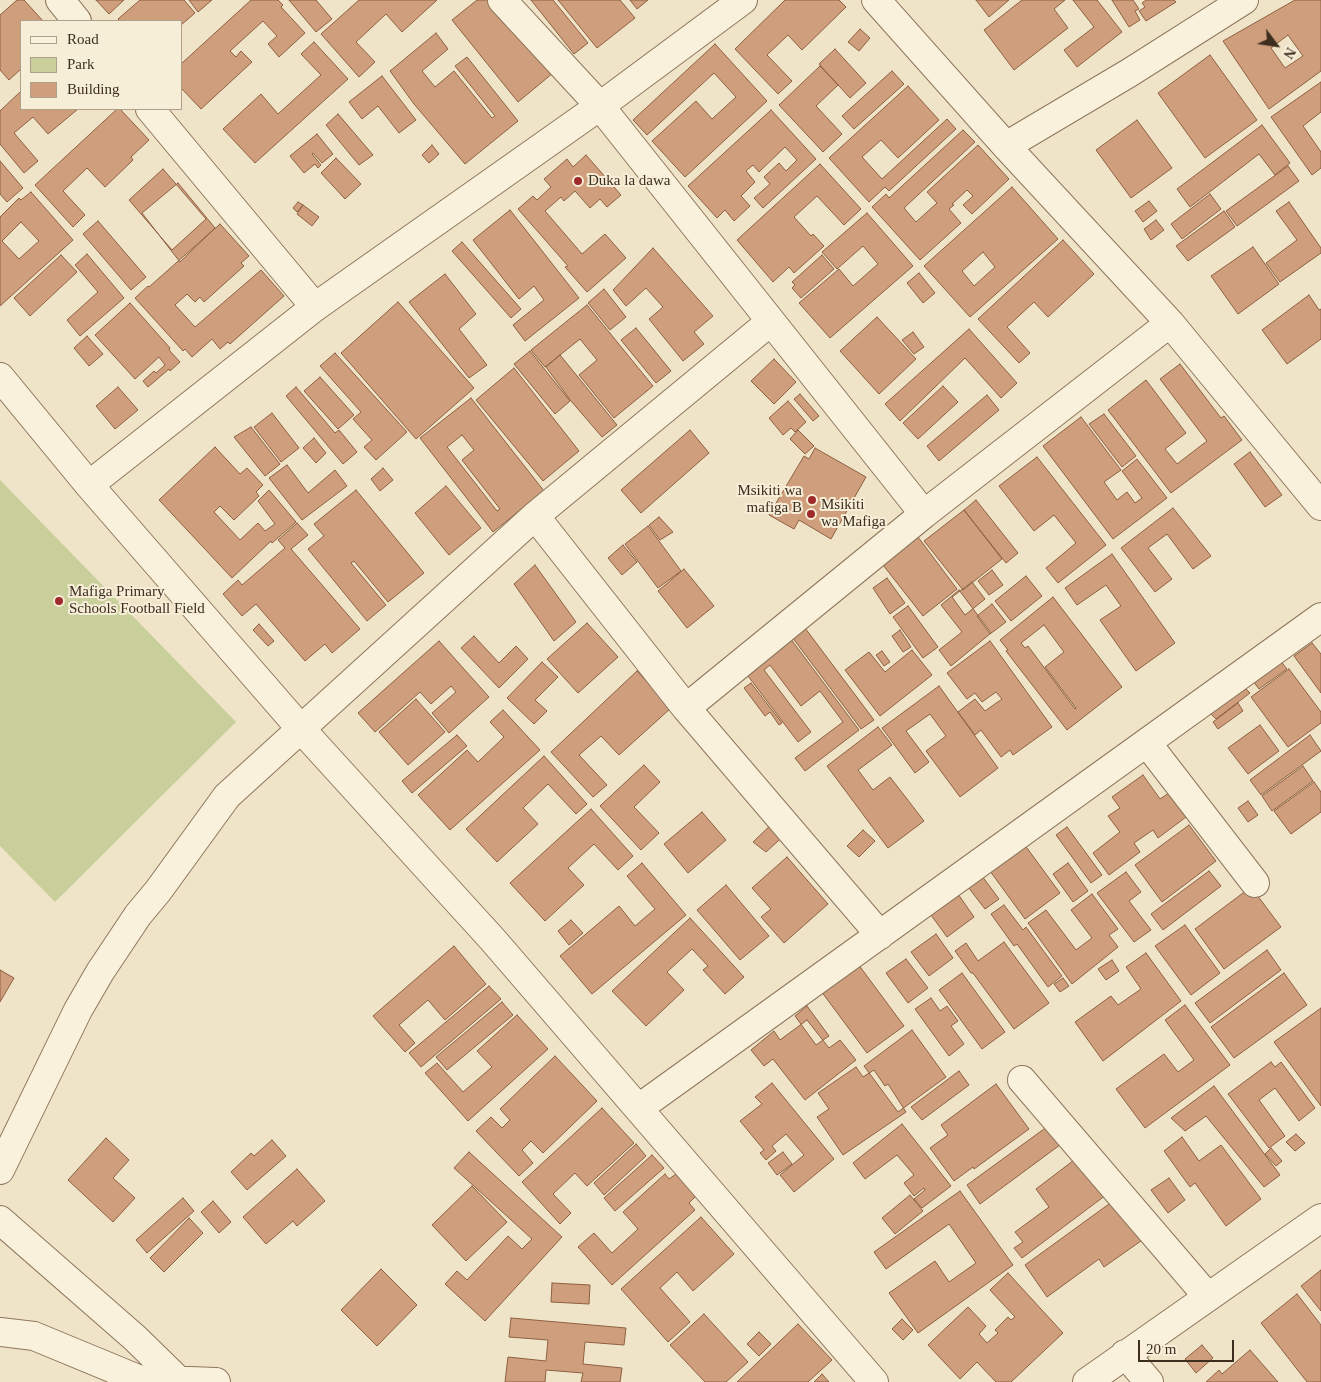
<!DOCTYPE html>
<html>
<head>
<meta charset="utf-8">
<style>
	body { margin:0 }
	#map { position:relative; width:1321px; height:1382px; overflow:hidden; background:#f0e4c8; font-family:Georgia,serif }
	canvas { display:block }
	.legend { position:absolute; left:20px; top:20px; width:162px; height:90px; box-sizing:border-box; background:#f7eed8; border:1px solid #ada18e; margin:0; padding:6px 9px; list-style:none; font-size:15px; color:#3d2e20 }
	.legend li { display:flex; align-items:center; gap:10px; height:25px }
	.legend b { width:25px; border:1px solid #ada18e }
	.north { position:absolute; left:1251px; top:20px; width:50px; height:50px; -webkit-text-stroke:4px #f7eed8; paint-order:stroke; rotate:121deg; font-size:14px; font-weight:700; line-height:20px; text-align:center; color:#3d2e20 }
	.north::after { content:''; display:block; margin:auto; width:18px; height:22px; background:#3d2e20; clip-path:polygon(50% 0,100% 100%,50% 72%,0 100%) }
	.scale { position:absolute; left:1138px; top:1340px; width:96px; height:22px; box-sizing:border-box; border:2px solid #3d2e20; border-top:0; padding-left:6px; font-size:15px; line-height:18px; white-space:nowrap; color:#3d2e20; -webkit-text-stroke:4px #f7eed8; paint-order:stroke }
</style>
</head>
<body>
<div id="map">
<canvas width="1321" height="1382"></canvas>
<ul class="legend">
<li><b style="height:6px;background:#faf1dc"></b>Road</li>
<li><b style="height:14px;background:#c9cf9b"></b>Park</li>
<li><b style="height:14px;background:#cf9f7d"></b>Building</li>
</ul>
<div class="north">N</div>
<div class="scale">20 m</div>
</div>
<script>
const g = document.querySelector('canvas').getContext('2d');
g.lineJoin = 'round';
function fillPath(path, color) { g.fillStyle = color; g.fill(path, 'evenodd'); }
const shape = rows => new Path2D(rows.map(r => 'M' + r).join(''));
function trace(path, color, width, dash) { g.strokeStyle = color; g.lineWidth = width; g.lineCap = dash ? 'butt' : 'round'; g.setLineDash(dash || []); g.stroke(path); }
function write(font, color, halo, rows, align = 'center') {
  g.font = font + ' Georgia,serif'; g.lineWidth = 4; g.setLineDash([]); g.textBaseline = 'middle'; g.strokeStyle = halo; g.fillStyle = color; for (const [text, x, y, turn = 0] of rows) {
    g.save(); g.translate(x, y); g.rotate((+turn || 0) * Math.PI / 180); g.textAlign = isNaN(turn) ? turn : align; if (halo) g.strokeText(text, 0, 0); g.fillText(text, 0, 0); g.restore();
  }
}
const green = shape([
	[0,480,236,722,55,902,0,846]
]);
const building = shape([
	[17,0,24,0,43,21,21,21,21,69,9,80,0,70,0,15,17,0],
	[96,0,124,0,109,14,96,0],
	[140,0,184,0,195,13,181,25,181,21,120,21,118,19,140,0],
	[189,0,212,0,198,12,189,0],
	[251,0,278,0,283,5,281,7,305,33,279,57,268,44,277,36,263,21,230,51,236,57,241,51,252,62,201,109,181,88,181,64,251,0],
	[289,0,316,0,332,19,316,32,289,0],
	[359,0,437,0,402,32,386,14,356,42,375,62,359,77,321,34,359,0],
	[477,0,493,0,553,73,518,102,452,20,477,0],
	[531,0,553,0,588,43,574,54,531,0],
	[558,0,620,0,635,18,597,48,558,0],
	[630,0,648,0,637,9,630,0],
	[785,0,839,0,846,7,802,50,788,35,767,55,792,81,778,94,735,49,785,0],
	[976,0,1009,0,989,17,976,0],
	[1022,0,1065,0,1054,9,1068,28,1014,70,984,30,1022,0],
	[1073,0,1097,0,1122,32,1077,67,1064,50,1094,27,1073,0],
	[1112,0,1133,0,1139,9,1135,11,1140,20,1129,27,1112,0],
	[1146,0,1174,0,1176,2,1146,21,1139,11,1145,7,1142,3,1146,0],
	[1295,0,1321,0,1321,71,1269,109,1223,41,1295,0],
	[1288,35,1303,56,1285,68,1271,48,1288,35],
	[860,29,870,38,859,51,848,42,860,29],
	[436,33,448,49,422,71,435,87,454,71,492,118,495,116,455,66,467,57,518,121,465,164,414,104,390,71,436,33],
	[314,42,348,79,255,163,223,129,261,94,278,114,321,75,301,54,314,42],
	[715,44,767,101,685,177,652,141,696,101,712,119,736,97,714,73,647,135,633,120,715,44],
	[835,49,866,83,850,98,819,64,835,49],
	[1210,55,1257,120,1205,158,1158,93,1210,55],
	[820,66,838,85,816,106,842,134,823,152,779,105,820,66],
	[892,71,904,84,854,129,842,116,892,71],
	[382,76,416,120,399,133,378,106,362,119,349,102,382,76],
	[1321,82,1321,112,1303,126,1321,152,1321,168,1312,175,1271,117,1321,82],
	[908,86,939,120,898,158,881,140,862,157,882,179,947,119,956,129,889,191,885,187,869,202,829,158,908,86],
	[21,91,21,109,78,109,48,134,33,117,14,133,38,161,24,173,0,144,0,111,21,91],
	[117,109,120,109,149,140,131,157,133,160,105,187,87,168,63,191,85,215,73,227,35,185,117,109],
	[771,110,816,159,763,208,754,198,770,184,764,177,779,163,786,171,797,160,785,147,759,172,753,165,746,171,755,182,741,196,750,206,734,221,725,210,717,218,688,186,771,110],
	[338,114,373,155,359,165,326,125,338,114],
	[1137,120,1172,168,1131,198,1096,150,1137,120],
	[1262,125,1290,163,1275,175,1259,154,1190,207,1177,189,1262,125],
	[963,130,975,142,904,208,916,222,937,203,927,192,978,145,1009,179,972,214,963,205,973,196,967,190,952,204,954,205,949,209,961,223,920,260,872,207,886,194,889,198,963,130],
	[317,134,333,154,322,163,313,153,312,154,321,165,318,168,315,164,304,173,290,156,317,134],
	[432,145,439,154,429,163,422,155,432,145],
	[586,155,621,195,607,207,600,199,590,208,575,191,564,201,561,197,545,211,582,254,605,234,626,258,587,292,565,267,568,266,518,209,533,196,537,200,551,187,544,179,567,159,573,167,586,155],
	[336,158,361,184,345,199,321,173,336,158],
	[0,161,23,188,7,202,0,194,0,161],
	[820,164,861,209,844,225,817,196,794,217,811,236,813,234,824,246,794,273,789,267,773,282,737,240,820,164],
	[1288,166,1299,181,1237,226,1226,211,1288,166],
	[163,169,206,219,172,250,129,200,163,169],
	[178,183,215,228,180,262,142,213,178,183],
	[1012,187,1058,239,970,317,924,266,1012,187],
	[983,252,995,267,974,286,962,271,983,252],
	[31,192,73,240,0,306,0,217,19,198,21,200,31,192],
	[21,222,39,241,19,259,2,241,21,222],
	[1210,194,1221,209,1182,239,1171,224,1210,194],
	[1149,201,1157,211,1143,222,1135,211,1149,201],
	[298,202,303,205,297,212,293,208,298,202],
	[1289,202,1321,248,1321,253,1280,282,1266,263,1297,240,1276,211,1289,202],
	[303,205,319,217,312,226,297,214,303,205],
	[510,210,579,298,525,341,513,325,544,300,534,286,519,299,473,240,510,210],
	[1224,211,1235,227,1188,261,1176,246,1224,211],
	[867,213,913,266,830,338,799,303,839,269,853,286,878,264,863,246,837,269,822,252,867,213],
	[1156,220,1164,230,1151,240,1144,229,1156,220],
	[98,221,146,277,131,290,83,234,98,221],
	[220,224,249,256,241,263,244,266,204,302,200,297,195,302,187,294,175,305,195,327,261,270,284,296,230,344,228,342,220,349,212,339,192,357,185,349,183,351,135,298,148,286,149,287,220,224],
	[1063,240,1094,274,1048,317,1034,302,1007,327,1030,353,1019,363,978,319,1063,240],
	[462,242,521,309,511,318,452,251,462,242],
	[1253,247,1279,284,1238,314,1211,276,1253,247],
	[653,248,713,316,694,332,704,344,683,361,649,319,663,307,646,288,626,306,613,290,653,248],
	[87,254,124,298,80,336,67,320,98,292,75,265,87,254],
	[61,255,77,272,30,316,14,298,61,255],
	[822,255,834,269,801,298,792,288,795,285,792,282,822,255],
	[919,273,935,293,923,303,907,283,919,273],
	[445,274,476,314,459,329,487,365,469,378,409,302,445,274],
	[604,289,626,317,610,330,588,303,604,289],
	[1309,295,1319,310,1321,309,1321,339,1287,364,1262,330,1309,295],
	[398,302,474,388,416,439,341,353,398,302],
	[130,303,170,348,169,350,180,362,170,371,169,369,148,387,143,381,154,371,156,373,165,365,159,357,135,379,95,335,130,303],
	[587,305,653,386,614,418,579,375,597,360,580,339,545,367,531,350,587,305],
	[877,317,916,359,879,394,840,351,877,317],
	[636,328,671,371,656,383,621,340,636,328],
	[969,329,1017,383,1001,398,965,358,900,421,885,404,969,329],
	[913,332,924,347,914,354,902,340,913,332],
	[87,336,103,354,89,366,74,348,87,336],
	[530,351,570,401,555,414,514,364,530,351],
	[335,353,407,432,376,460,364,447,372,440,353,419,361,412,320,366,335,353],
	[560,355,617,425,602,437,571,401,546,367,560,355],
	[774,359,796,382,774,404,751,381,774,359],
	[1180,364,1221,418,1224,416,1242,440,1171,493,1108,410,1146,380,1186,433,1165,449,1177,464,1207,441,1160,379,1180,364],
	[514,368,579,451,543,481,476,400,514,368],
	[320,377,354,415,338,429,304,391,320,377],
	[943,386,958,402,918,439,903,423,943,386],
	[118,387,138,410,115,429,96,406,118,387],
	[296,387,335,433,339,430,357,452,343,464,286,396,296,387],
	[800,394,819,416,813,421,794,399,800,394],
	[987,395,999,410,939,461,927,446,987,395],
	[471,398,544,491,493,532,420,438,471,398],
	[462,435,474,450,462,460,500,509,497,511,447,447,462,435],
	[788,401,806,422,795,432,791,428,783,435,769,418,788,401],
	[272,413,299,448,281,462,254,427,272,413],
	[1104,414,1136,456,1122,467,1089,424,1104,414],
	[1081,417,1121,470,1104,482,1117,500,1127,492,1135,503,1142,498,1122,471,1137,459,1167,498,1113,539,1043,446,1081,417],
	[251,427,280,464,265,476,234,437,251,427],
	[690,430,709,453,641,513,621,490,690,430],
	[798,430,814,446,805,454,790,439,798,430],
	[314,438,326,453,316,463,303,448,314,438],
	[215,447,240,474,247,468,263,485,256,492,259,496,234,520,220,506,214,512,240,540,258,523,265,531,275,524,258,501,269,490,296,522,272,543,271,541,232,578,159,500,215,447],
	[815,448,866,477,831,539,799,520,794,529,769,515,804,456,809,459,815,448],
	[1250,452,1282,495,1265,507,1234,464,1250,452],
	[1037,457,1106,545,1058,583,1046,568,1076,543,1054,515,1034,531,999,486,1037,457],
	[287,465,308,493,335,470,347,486,302,520,269,478,287,465],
	[383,468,393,480,380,491,371,479,383,468],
	[446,486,481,528,449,555,415,513,446,486],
	[356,490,424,573,388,602,354,561,351,563,386,605,367,621,308,549,324,536,314,524,356,490],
	[976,500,1018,553,1006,563,964,510,976,500],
	[1173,508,1211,556,1193,569,1167,534,1148,548,1172,579,1155,592,1121,548,1173,508],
	[964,510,1002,559,963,590,924,541,964,510],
	[659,517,673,532,660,540,649,525,659,517],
	[297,523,308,535,291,549,360,629,332,653,325,644,305,661,256,604,242,616,223,594,238,580,242,585,285,548,278,540,297,523],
	[648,526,681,571,658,588,625,544,648,526],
	[918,537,957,589,923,616,883,565,918,537],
	[623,545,637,562,622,575,608,558,623,545],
	[1112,554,1175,643,1136,671,1100,620,1121,606,1106,585,1077,605,1065,588,1112,554],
	[535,565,576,622,554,641,514,584,535,565],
	[684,569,714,606,687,628,658,591,684,569],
	[992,570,1003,585,989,595,978,581,992,570],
	[1026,576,1042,596,1011,621,995,601,1026,576],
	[887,578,905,603,890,614,873,588,887,578],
	[972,582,985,599,965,615,952,597,972,582],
	[959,590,991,633,951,666,939,650,962,632,941,605,959,590],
	[1053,597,1122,687,1067,730,1006,651,1008,650,1000,640,1053,597],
	[1044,625,1064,652,1045,667,1076,708,1075,709,1028,646,1025,648,1021,643,1044,625],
	[992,604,1006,622,990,634,977,616,992,604],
	[908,606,938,647,923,658,893,617,908,606],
	[587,623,618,657,578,693,547,659,587,623],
	[259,624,274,641,268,646,253,630,259,624],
	[805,628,874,720,861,729,792,637,805,628],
	[900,630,911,647,903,652,892,636,900,630],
	[474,636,499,663,516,646,528,659,499,688,461,648,474,636],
	[790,638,859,730,805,771,795,758,843,722,820,691,801,706,770,665,764,670,811,732,798,742,745,672,790,638],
	[439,641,489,697,449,733,432,713,456,692,451,686,431,704,420,692,375,732,358,713,439,641],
	[990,641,1052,727,1013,755,1010,750,1001,757,981,730,975,735,958,712,975,699,985,711,1002,699,996,692,982,702,975,693,967,699,947,673,990,641],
	[1312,643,1321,654,1321,693,1294,656,1312,643],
	[912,650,932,675,880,716,845,670,869,652,885,672,912,650],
	[882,651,890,662,884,666,876,655,882,651],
	[1274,653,1287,669,1259,689,1247,673,1274,653],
	[542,662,558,677,535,700,547,711,534,724,507,698,542,662],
	[1289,669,1321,712,1321,723,1288,747,1251,697,1289,669],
	[637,671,671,708,619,755,601,736,579,755,607,785,593,797,551,752,637,671],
	[1237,680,1250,693,1216,719,1202,705,1237,680],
	[751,683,782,723,779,725,770,712,765,716,744,688,751,683],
	[939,686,998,768,960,797,926,751,946,736,930,714,906,731,929,762,915,773,882,728,939,686],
	[416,699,445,732,408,765,379,732,416,699],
	[1238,703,1243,711,1218,729,1213,722,1238,703],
	[503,710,540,750,450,830,418,795,467,750,478,762,504,737,490,722,503,710],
	[1260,725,1279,751,1248,774,1228,748,1260,725],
	[878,727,892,745,858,770,873,790,890,777,924,821,888,848,827,766,878,727],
	[457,735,467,746,412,793,402,781,457,735],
	[1310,735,1321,751,1261,795,1250,780,1310,735],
	[544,756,587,804,576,814,548,784,523,808,538,824,497,862,466,829,544,756],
	[644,765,660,782,634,807,659,833,641,850,600,806,644,765],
	[1303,766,1313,781,1272,811,1262,796,1303,766],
	[1143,775,1160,799,1169,793,1186,817,1158,838,1153,830,1134,843,1140,852,1109,875,1093,853,1120,832,1108,816,1120,808,1112,797,1143,775],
	[1314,782,1321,792,1321,812,1291,834,1274,811,1314,782],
	[1248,801,1258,815,1248,822,1238,808,1248,801],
	[591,809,633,856,618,870,594,844,568,868,584,885,545,921,510,883,591,809],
	[702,812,726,840,688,873,664,844,702,812],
	[777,819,788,832,766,852,753,842,777,819],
	[1189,825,1216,861,1162,902,1135,865,1189,825],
	[1067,827,1102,875,1091,883,1056,835,1067,827],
	[863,830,875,841,859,857,847,846,863,830],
	[1024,844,1060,893,1025,919,990,871,1024,844],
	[787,857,828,904,784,943,761,917,771,909,752,888,787,857],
	[642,863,686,915,592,994,560,956,619,906,635,926,655,909,627,876,642,863],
	[1068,863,1088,891,1073,902,1053,874,1068,863],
	[1209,871,1221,886,1163,930,1151,914,1209,871],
	[1126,872,1141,892,1129,901,1151,930,1134,942,1097,893,1126,872],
	[982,876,999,899,985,909,968,887,982,876],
	[726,885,769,936,740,960,697,910,726,885],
	[1251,887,1281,927,1224,969,1195,929,1251,887],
	[958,894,974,917,947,937,931,915,958,894],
	[1092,894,1118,929,1109,935,1118,947,1072,984,1028,923,1046,910,1076,950,1092,938,1071,910,1092,894],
	[1004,905,1023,930,1026,927,1062,976,1048,987,1017,944,1014,946,991,914,1004,905],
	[690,918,744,977,725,994,703,970,708,966,692,949,667,972,684,990,646,1026,612,991,690,918],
	[571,920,583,933,569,945,558,931,571,920],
	[1185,925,1220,973,1191,995,1155,946,1185,925],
	[936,934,953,958,929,976,911,952,936,934],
	[1004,942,1049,1003,1014,1029,973,973,971,973,955,951,966,943,978,961,1004,942],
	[454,946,486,984,445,1020,428,1000,399,1025,415,1043,405,1052,373,1016,454,946],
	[1267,950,1281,970,1210,1023,1195,1003,1267,950],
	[1146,953,1181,1001,1103,1061,1075,1022,1111,996,1118,1005,1141,989,1126,967,1146,953],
	[906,959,928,988,908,1003,886,973,906,959],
	[1112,960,1119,971,1106,980,1098,969,1112,960],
	[858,964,904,1026,867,1053,821,991,858,964],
	[0,970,14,978,0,1002,0,970],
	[962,973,1005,1032,982,1049,939,990,962,973],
	[1284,973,1307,1005,1234,1058,1211,1027,1284,973],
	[1063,978,1069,986,1060,992,1054,984,1063,978],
	[489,986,501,999,421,1067,409,1053,489,986],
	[931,998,940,1011,947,1006,958,1021,951,1026,964,1044,949,1056,915,1009,931,998],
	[502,1002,513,1015,447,1070,436,1057,502,1002],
	[1185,1005,1230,1065,1145,1128,1116,1089,1164,1054,1178,1072,1194,1060,1165,1020,1185,1005],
	[807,1006,829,1036,816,1045,795,1016,807,1006],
	[1321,1008,1321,1106,1274,1042,1321,1008],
	[517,1015,548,1049,468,1121,425,1073,437,1063,463,1092,492,1067,477,1051,517,1015],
	[807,1020,829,1048,840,1040,856,1060,805,1100,773,1059,764,1066,751,1050,774,1031,780,1040,807,1020],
	[912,1030,946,1077,898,1112,864,1066,912,1030],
	[555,1056,597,1101,543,1153,531,1141,522,1150,533,1163,519,1176,476,1131,491,1117,502,1128,510,1120,500,1109,555,1056],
	[1271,1062,1275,1067,1281,1062,1315,1108,1299,1121,1275,1088,1259,1100,1285,1136,1269,1148,1228,1094,1271,1062],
	[856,1067,863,1077,874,1070,885,1086,888,1084,906,1112,843,1155,817,1117,829,1109,818,1093,856,1067],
	[959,1071,969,1085,922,1120,911,1107,959,1071],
	[772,1083,834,1159,794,1192,780,1175,804,1155,786,1134,772,1146,776,1151,766,1160,760,1153,764,1150,740,1121,762,1104,755,1097,772,1083],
	[996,1084,1029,1129,974,1169,973,1167,954,1181,930,1148,948,1135,941,1125,996,1084],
	[1214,1086,1280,1175,1264,1187,1206,1116,1185,1131,1171,1118,1214,1086],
	[602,1108,634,1143,587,1186,575,1173,553,1194,571,1213,560,1224,522,1182,602,1108],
	[1055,1121,1068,1139,980,1204,967,1185,1055,1121],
	[902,1124,951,1186,922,1208,914,1199,925,1190,924,1188,914,1196,904,1183,914,1175,897,1155,865,1179,853,1163,902,1124],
	[1296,1134,1305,1143,1295,1151,1286,1142,1296,1134],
	[1182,1137,1199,1161,1221,1145,1261,1199,1226,1226,1195,1183,1190,1187,1164,1151,1182,1137],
	[106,1138,129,1160,113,1178,135,1198,113,1222,68,1180,106,1138],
	[272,1140,286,1156,247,1190,231,1172,251,1153,254,1156,272,1140],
	[636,1144,646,1156,604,1195,594,1183,636,1144],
	[1271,1148,1282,1161,1276,1166,1265,1154,1271,1148],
	[469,1152,562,1237,485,1321,445,1284,457,1271,467,1280,508,1236,522,1249,532,1239,454,1168,469,1152],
	[783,1152,792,1164,777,1175,768,1163,783,1152],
	[1082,1154,1110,1192,1022,1258,1014,1248,1023,1242,1015,1232,1049,1207,1036,1189,1082,1154],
	[652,1155,664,1168,615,1211,604,1198,652,1155],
	[297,1169,325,1201,297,1226,293,1221,266,1244,243,1217,297,1169],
	[665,1174,669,1179,676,1174,696,1196,689,1203,695,1210,612,1285,578,1247,594,1233,612,1253,638,1229,623,1212,665,1174],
	[1169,1178,1185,1200,1168,1213,1151,1190,1169,1178],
	[472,1186,507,1222,466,1261,432,1225,472,1186],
	[960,1191,1013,1265,918,1333,889,1293,935,1261,949,1282,976,1263,949,1224,886,1269,874,1252,960,1191],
	[910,1195,923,1211,895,1234,882,1218,910,1195],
	[1120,1196,1148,1236,1104,1267,1099,1259,1047,1297,1025,1265,1120,1196],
	[183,1198,194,1211,147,1253,136,1240,183,1198],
	[213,1201,231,1222,219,1233,201,1212,213,1201],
	[701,1217,734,1254,693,1291,677,1272,660,1288,690,1322,668,1342,621,1289,701,1217],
	[189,1218,203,1233,164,1272,150,1258,189,1218],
	[381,1269,417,1305,377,1346,341,1310,381,1269],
	[1321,1270,1321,1311,1301,1286,1321,1270],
	[1008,1273,1063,1333,1011,1382,996,1382,977,1362,960,1379,928,1345,968,1307,986,1326,979,1334,987,1343,998,1333,995,1330,1008,1317,1011,1320,1015,1317,990,1290,1008,1273],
	[552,1283,590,1285,589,1304,551,1302,552,1283],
	[1297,1294,1321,1325,1321,1382,1307,1382,1261,1323,1297,1294],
	[704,1314,748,1362,726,1382,705,1382,670,1345,704,1314],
	[511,1318,626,1328,624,1345,585,1342,583,1364,622,1368,620,1382,581,1382,583,1373,546,1370,545,1382,505,1382,508,1357,546,1361,548,1340,509,1337,511,1318],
	[902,1319,913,1330,903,1340,892,1329,902,1319],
	[798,1324,832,1360,808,1382,737,1382,798,1324],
	[759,1332,771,1344,759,1356,747,1344,759,1332],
	[1202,1345,1213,1358,1196,1373,1185,1359,1202,1345],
	[1250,1350,1278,1382,1206,1382,1219,1370,1222,1374,1250,1350],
	[822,1374,829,1382,814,1382,822,1374]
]);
const street = shape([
	[60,0,77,21],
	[502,0,600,106,924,514],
	[876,0,1006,146,1170,323,1321,506],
	[150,109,315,307],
	[1006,146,1129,73,1244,0],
	[0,377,89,485,301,729,493,940,874,1382],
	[89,485,315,307,600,106,743,0],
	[535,516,686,708,880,935],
	[686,708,924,514,1170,323],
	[1147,743,1255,883],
	[1022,1080,1208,1297],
	[639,1108,1321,617],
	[0,1170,78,1010,100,972,138,915,158,891,227,796,535,516,770,322],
	[0,1220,135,1338,178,1380],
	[0,1332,34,1336,138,1379,216,1382],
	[1125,1354,1149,1382],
	[1087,1382,1321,1218]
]);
const markers = [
	[578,181,5,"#9e2a2b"],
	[812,500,5,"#9e2a2b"],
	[811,514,5,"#9e2a2b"],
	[59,601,5,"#9e2a2b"]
];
const poiNames = [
	["Duka la dawa",588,181],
	["Msikiti wa",802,491,"right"],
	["mafiga B",802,508,"right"],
	["Msikiti",821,505],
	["wa Mafiga",821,522],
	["Mafiga Primary",69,592],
	["Schools Football Field",69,609]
];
fillPath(green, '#c9cf9b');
fillPath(building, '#cf9f7d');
trace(building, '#8d5f41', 1);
trace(street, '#8d765c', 30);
trace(street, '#faf1dc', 28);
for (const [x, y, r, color] of markers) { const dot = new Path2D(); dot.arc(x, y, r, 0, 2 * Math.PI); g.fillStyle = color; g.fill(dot); trace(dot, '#f7eed8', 2); }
write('15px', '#3d2e20', '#f7eed8', poiNames, 'left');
</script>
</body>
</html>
